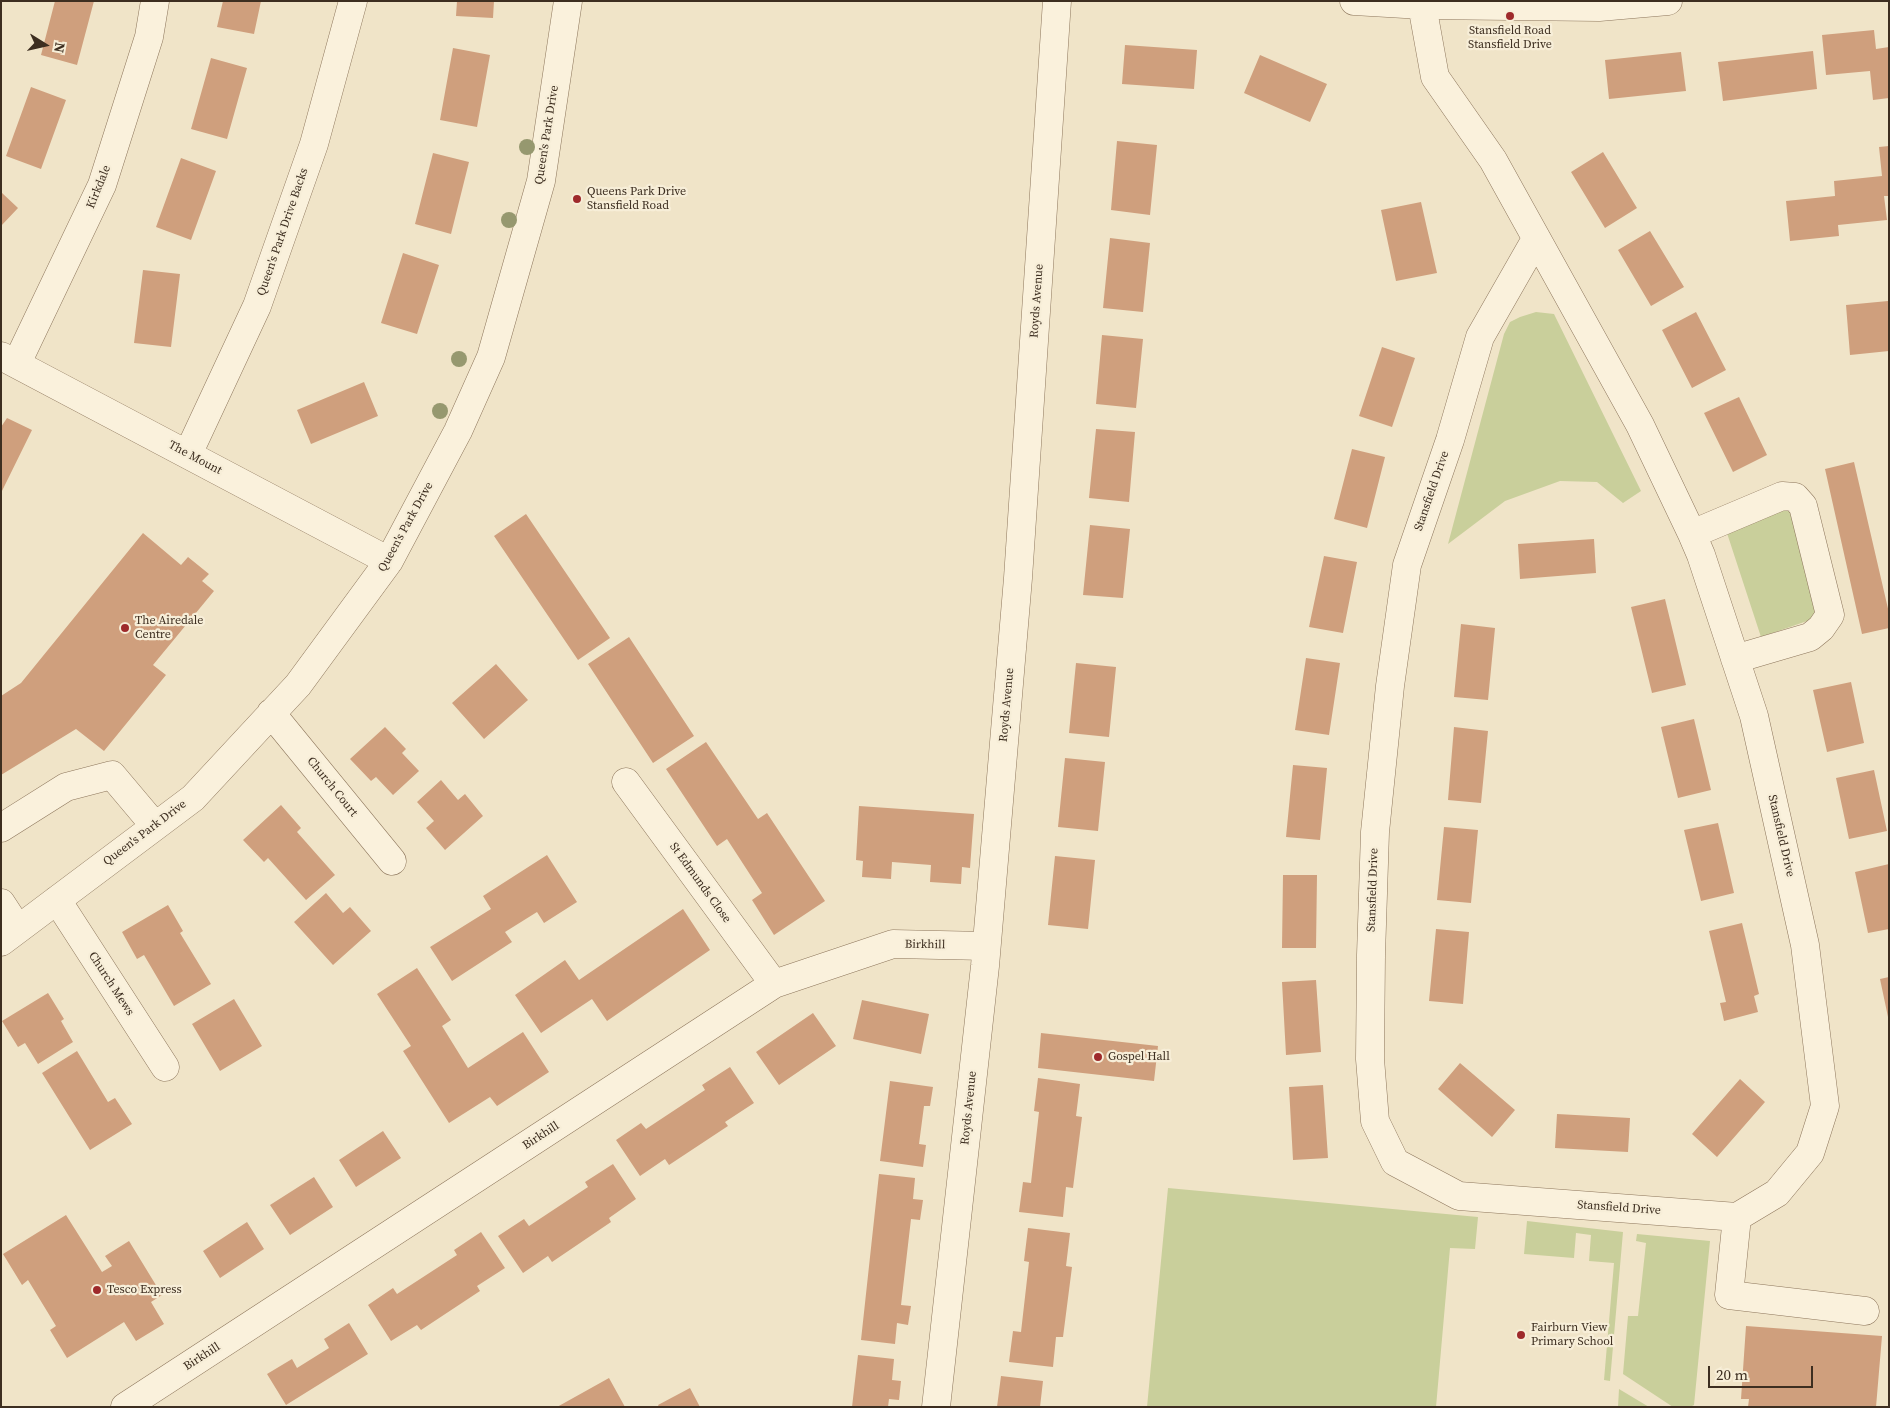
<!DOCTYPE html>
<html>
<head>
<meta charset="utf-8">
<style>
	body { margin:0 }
	#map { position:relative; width:1890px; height:1408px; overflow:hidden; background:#f0e4c8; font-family:"Source Serif 4",serif }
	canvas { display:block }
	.frame { position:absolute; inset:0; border:2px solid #3d2e20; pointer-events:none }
	.north { position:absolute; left:20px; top:20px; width:50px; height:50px; -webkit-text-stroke:4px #f7eed8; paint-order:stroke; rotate:100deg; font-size:14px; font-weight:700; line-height:20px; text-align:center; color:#3d2e20 }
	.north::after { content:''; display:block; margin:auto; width:18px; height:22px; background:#3d2e20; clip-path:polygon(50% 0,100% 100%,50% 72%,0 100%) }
	.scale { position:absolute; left:1708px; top:1366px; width:105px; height:22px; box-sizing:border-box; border:2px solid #3d2e20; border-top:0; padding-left:6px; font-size:15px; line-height:18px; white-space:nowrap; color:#3d2e20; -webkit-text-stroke:4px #f7eed8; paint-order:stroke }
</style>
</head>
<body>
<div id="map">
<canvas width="1890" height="1408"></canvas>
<div class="frame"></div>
<div class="north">N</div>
<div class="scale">20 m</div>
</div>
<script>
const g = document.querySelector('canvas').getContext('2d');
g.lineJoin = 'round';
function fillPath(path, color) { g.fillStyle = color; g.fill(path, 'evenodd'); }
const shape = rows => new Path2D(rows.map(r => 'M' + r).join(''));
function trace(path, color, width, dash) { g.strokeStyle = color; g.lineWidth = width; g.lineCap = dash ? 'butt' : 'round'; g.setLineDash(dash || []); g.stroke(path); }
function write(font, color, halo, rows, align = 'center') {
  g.font = font + ' "Source Serif 4",serif'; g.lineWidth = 4.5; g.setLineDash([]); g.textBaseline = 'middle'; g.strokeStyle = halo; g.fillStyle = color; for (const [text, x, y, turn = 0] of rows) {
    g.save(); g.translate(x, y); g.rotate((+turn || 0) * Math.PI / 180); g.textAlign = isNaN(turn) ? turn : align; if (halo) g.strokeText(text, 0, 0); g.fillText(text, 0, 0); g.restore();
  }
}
const green = shape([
	[1536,312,1554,314,1641,491,1623,503,1597,482,1560,481,1505,501,1448,544,1504,334,1510,322,1520,317],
	[1788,507,1795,513,1817,611,1810,620,1761,637,1725,527],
	[1168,1188,1478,1217,1475,1249,1450,1248,1436,1407,1147,1407],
	[1527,1221,1623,1232,1610,1381,1604,1380,1614,1263,1589,1261,1591,1235,1576,1233,1574,1258,1524,1254],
	[1637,1234,1710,1241,1694,1405,1690,1407,1673,1407,1623,1374,1628,1316,1638,1316,1646,1243,1636,1241],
	[1619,1389,1649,1407,1618,1407]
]);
const building = shape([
	[55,1,94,1,77,65,41,55],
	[223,1,261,1,254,34,217,27],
	[457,1,494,1,493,18,456,16],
	[1874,30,1876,49,1889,47,1889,98,1873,100,1870,71,1826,75,1822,35],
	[1125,45,1197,50,1194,89,1122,84],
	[453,48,490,55,477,127,440,120],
	[1813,51,1817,89,1723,101,1718,62],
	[1681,52,1686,91,1609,99,1605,60],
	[1260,55,1327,84,1310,122,1244,93],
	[211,58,247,68,227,139,191,129],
	[31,87,66,100,41,169,6,156],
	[1117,141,1157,145,1150,215,1111,210],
	[1889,146,1889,196,1884,196,1887,220,1838,225,1839,236,1790,241,1786,201,1835,196,1834,181,1882,176,1879,147],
	[1603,152,1637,208,1605,228,1571,172],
	[433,153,469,162,451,234,415,224],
	[181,158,216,171,191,240,156,227],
	[1,192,18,208,1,226],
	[1421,202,1437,273,1396,281,1381,210],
	[1650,231,1684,287,1651,306,1618,250],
	[1110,238,1150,243,1143,312,1103,308],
	[403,253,439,265,417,334,381,323],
	[143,270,180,274,171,347,134,343],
	[1888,301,1889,351,1850,355,1846,305],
	[1696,312,1726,370,1692,388,1662,330],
	[1102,335,1143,339,1136,408,1096,404],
	[1382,347,1415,358,1392,427,1359,416],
	[364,382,378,416,311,444,297,410],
	[1739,397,1767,455,1733,472,1704,413],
	[7,418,32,430,1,493,1,427],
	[1096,429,1135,432,1129,502,1089,498],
	[1352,449,1385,457,1367,528,1334,519],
	[1854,462,1889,613,1889,628,1862,634,1825,469],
	[526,514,610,638,578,660,494,536],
	[1090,525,1130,529,1123,598,1083,595],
	[143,533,181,565,188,557,209,574,202,581,214,591,153,665,166,675,104,751,76,729,1,775,1,696,21,683],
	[1594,539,1596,573,1520,579,1518,544],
	[1324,556,1357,562,1343,633,1309,627],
	[1665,599,1686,685,1652,693,1631,607],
	[1461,624,1495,628,1488,700,1454,697],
	[629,637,694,736,653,763,588,664],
	[1306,658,1340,663,1329,735,1295,730],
	[1076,663,1116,667,1109,737,1069,733],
	[496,664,528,700,484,739,452,703],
	[1851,682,1864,743,1827,752,1813,690],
	[1694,719,1711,790,1678,798,1661,727],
	[385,727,406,749,402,753,419,771,393,795,376,777,371,781,350,759],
	[1454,727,1488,731,1481,803,1448,800],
	[706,742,758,819,767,813,825,901,774,935,752,900,762,893,727,839,717,846,666,769],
	[1065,758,1105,762,1098,831,1058,827],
	[1293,765,1327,768,1320,840,1286,837],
	[1874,770,1887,831,1849,839,1836,778],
	[441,780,458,800,465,794,483,816,445,850,426,828,434,821,417,802],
	[281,805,301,828,297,832,335,875,306,900,268,858,264,862,243,840],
	[859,806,974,814,970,868,962,867,961,884,930,882,931,865,892,862,891,879,862,877,863,861,856,860],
	[1718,823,1734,893,1701,901,1684,830],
	[1444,827,1478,830,1471,903,1437,900],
	[547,855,577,902,544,923,537,912,505,932,512,942,452,981,430,947,491,909,483,896],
	[1055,856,1095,860,1088,929,1048,925],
	[1889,864,1889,929,1868,933,1855,872],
	[1283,875,1317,875,1316,948,1282,948],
	[326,893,343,913,350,907,371,931,333,965,294,922],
	[168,905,183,931,180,933,211,984,174,1006,144,955,137,959,122,932],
	[683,909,710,950,607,1021,592,999,541,1033,515,995,565,960,579,980],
	[1742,923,1759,994,1754,996,1758,1012,1724,1021,1720,1003,1726,1002,1709,931],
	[1436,929,1469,932,1463,1004,1429,1001],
	[417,968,451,1020,442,1026,468,1068,523,1032,549,1072,497,1106,490,1097,449,1123,403,1051,411,1046,377,994],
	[1889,977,1889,1017,1888,1017,1880,979],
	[1316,980,1321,1052,1286,1055,1282,982],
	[48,993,64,1019,61,1021,73,1042,38,1064,25,1043,18,1047,2,1021],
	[234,999,262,1046,220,1071,192,1024],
	[862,1000,929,1014,921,1054,853,1039],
	[813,1013,836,1046,779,1085,756,1052],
	[1041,1033,1158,1046,1154,1081,1038,1068],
	[77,1051,108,1102,115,1098,132,1124,90,1150,42,1073],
	[1460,1063,1515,1110,1492,1137,1438,1089],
	[730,1067,754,1103,725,1122,728,1126,669,1165,665,1159,640,1176,616,1140,641,1123,646,1129,705,1090,702,1085],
	[1038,1078,1080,1084,1076,1116,1082,1117,1073,1188,1066,1187,1063,1217,1019,1212,1023,1182,1031,1183,1039,1112,1034,1111],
	[1740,1079,1765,1102,1717,1157,1692,1134],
	[890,1081,933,1087,930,1106,924,1106,919,1144,926,1145,923,1167,880,1161],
	[1323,1085,1328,1158,1293,1160,1289,1087],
	[1557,1114,1630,1118,1628,1152,1555,1148],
	[383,1131,401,1158,356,1187,339,1160],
	[613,1164,636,1199,609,1218,611,1222,552,1262,548,1256,523,1273,498,1236,524,1219,529,1226,588,1187,585,1182],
	[879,1174,915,1178,913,1199,923,1200,920,1220,911,1219,901,1305,911,1306,908,1325,897,1323,895,1344,861,1340],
	[314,1177,333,1207,290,1235,270,1205],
	[66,1215,102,1272,112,1266,105,1256,129,1241,162,1295,151,1302,164,1324,136,1341,124,1322,67,1358,50,1330,56,1326,28,1280,22,1285,3,1254],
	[247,1222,264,1249,220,1278,203,1251],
	[1028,1228,1070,1233,1066,1266,1072,1267,1063,1337,1056,1337,1053,1367,1009,1362,1013,1331,1021,1332,1029,1262,1024,1261],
	[481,1232,505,1268,477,1286,480,1291,421,1330,417,1325,391,1341,368,1305,393,1288,397,1294,457,1255,454,1250],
	[349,1323,368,1354,286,1405,267,1374,292,1359,297,1368,329,1348,324,1339],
	[1746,1326,1882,1336,1876,1407,1748,1407,1749,1399,1741,1399],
	[858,1355,894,1359,892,1380,901,1381,899,1400,889,1399,888,1407,852,1407],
	[1001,1376,1043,1381,1040,1407,997,1407],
	[609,1378,625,1407,557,1407],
	[690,1388,700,1407,659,1407,658,1405]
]);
const minor = shape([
	[1354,1,1422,5,1599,7,1668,1],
	[1422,5,1435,77,1493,160,1640,425,1692,534,1701,555,1754,716,1805,945,1825,1106,1810,1153,1777,1193,1737,1217,1459,1196,1395,1162,1375,1121,1370,1059,1371,955,1375,832,1390,686,1407,565,1450,440,1480,337,1536,239],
	[1,356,389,561],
	[17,363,102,185,149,37,155,1],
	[188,454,257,306,314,144,353,1],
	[1692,534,1782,496,1795,497,1803,506,1830,615,1821,628,1810,637,1735,659],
	[271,713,392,861],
	[626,782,774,984],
	[1,828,66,787,112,775,155,826],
	[57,900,165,1067],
	[1,903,18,929],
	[1,942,193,798,298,685,389,561,458,431,491,357,541,181,568,1],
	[1737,1217,1729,1295,1865,1311],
	[125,1407,774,984,893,944,986,946],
	[936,1407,985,966,1018,578,1057,1]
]);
const trees = [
	[527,147],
	[509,220],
	[459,359],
	[440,411]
];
const markers = [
	[1510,16,5,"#9e2a2b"],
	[577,199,5,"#9e2a2b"],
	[125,628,5,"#9e2a2b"],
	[1098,1057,5,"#9e2a2b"],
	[97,1290,5,"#9e2a2b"],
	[1521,1335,5,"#9e2a2b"]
];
const poiNames = [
	["Stansfield Road",1510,31,"center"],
	["Stansfield Drive",1510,45,"center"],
	["Queens Park Drive",587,192],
	["Stansfield Road",587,206],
	["The Airedale",135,621],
	["Centre",135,635],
	["Gospel Hall",1108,1057],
	["Tesco Express",107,1290],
	["Fairburn View",1531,1328],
	["Primary School",1531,1342]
];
const streetNames = [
	["Queen's Park Drive",547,135,-81],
	["Kirkdale",99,187,-68],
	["Queen's Park Drive Backs",283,232,-71],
	["Royds Avenue",1037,301,-86],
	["The Mount",195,458,28],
	["Stansfield Drive",1432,491,-71],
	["Queen's Park Drive",406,527,-61],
	["Royds Avenue",1007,705,-85],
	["Church Court",332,787,51],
	["Queen's Park Drive",145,833,-37],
	["Stansfield Drive",1781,836,77],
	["St Edmunds Close",700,883,54],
	["Stansfield Drive",1373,890,-88],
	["Birkhill",925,945,1],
	["Church Mews",111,984,57],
	["Royds Avenue",969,1108,-84],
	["Birkhill",541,1136,-33],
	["Stansfield Drive",1619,1208,4],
	["Birkhill",202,1357,-33]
];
fillPath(green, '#c9cf9b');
fillPath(building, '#cf9f7d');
trace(minor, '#8d765c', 29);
trace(minor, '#faf1dc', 28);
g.fillStyle = '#96986f';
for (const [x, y] of trees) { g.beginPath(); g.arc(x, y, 8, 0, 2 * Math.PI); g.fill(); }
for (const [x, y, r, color] of markers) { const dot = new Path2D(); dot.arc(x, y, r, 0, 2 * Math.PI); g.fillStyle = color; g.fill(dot); trace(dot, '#f7eed8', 2); }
write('12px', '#3d2e20', '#f7eed8', poiNames, 'left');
write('12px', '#3d2e20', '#f7eed8', streetNames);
</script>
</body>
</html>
